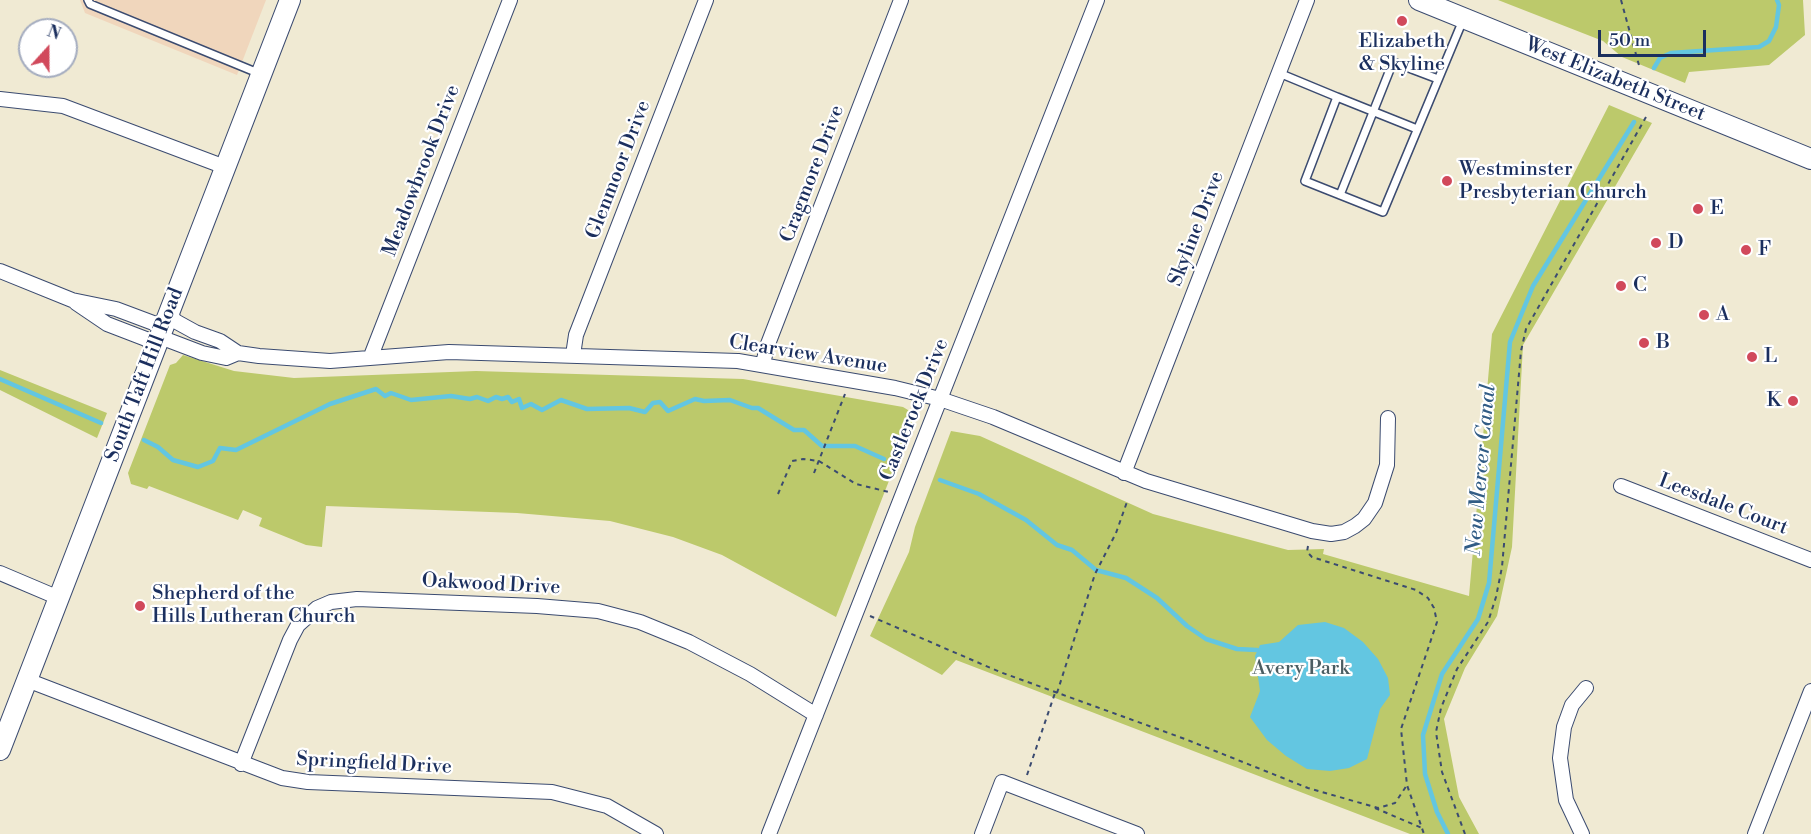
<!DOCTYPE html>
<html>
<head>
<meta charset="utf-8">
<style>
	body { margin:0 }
	#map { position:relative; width:1811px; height:834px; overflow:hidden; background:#f0ead3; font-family:"Libre Bodoni",serif }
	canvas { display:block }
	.north { position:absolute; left:18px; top:18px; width:60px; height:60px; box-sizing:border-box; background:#fff; border:2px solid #a4acbf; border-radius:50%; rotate:21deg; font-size:16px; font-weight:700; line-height:24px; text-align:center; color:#1b2f5e }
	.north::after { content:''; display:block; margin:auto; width:21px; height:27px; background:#d1495b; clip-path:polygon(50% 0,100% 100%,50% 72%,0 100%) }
	.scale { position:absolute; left:1598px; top:30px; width:108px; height:27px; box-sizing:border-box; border:3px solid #1b2f5e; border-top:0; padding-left:8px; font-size:18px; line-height:21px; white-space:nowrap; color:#1b2f5e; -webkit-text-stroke:4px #fff; paint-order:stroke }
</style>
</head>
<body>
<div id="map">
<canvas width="1811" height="834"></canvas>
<div class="north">N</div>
<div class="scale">50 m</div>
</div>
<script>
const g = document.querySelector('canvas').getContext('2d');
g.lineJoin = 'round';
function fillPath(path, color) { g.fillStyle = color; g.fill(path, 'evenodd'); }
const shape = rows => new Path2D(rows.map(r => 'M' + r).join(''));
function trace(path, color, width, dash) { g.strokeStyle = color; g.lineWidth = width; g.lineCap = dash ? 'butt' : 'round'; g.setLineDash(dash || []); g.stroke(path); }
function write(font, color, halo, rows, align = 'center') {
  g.font = font + ' "Libre Bodoni",serif'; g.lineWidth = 4.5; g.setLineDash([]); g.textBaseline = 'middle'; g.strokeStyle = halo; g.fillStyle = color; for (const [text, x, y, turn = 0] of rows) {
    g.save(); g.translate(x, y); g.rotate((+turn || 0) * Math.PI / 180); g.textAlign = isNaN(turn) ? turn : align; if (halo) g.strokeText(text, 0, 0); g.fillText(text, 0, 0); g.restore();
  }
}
const built = shape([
	[80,0,266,0,237,75,85,13]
]);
const green = shape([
	[1498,0,1803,0,1805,35,1769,65,1689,72,1685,83,1622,57,1603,41],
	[1609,105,1652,123,1523,345,1512,547,1497,616,1465,668,1444,719,1459,797,1479,834,1410,834,956,660,942,675,870,636,909,552,915,527,951,431,980,436,1000,445,1153,514,1288,550,1324,549,1323,554,1469,596,1492,334],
	[183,355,234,371,294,378,476,371,743,379,903,407,913,413,913,419,836,617,722,555,673,537,610,521,517,513,326,506,322,547,306,545,259,526,262,518,243,510,238,520,149,486,147,489,131,484,128,473,170,365,176,363],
	[0,370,107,413,97,438,0,390]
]);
const water = shape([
	[1325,622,1344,628,1363,642,1378,659,1388,678,1390,695,1380,709,1367,759,1349,768,1330,771,1307,769,1286,756,1267,740,1250,717,1260,691,1255,656,1260,645,1279,642,1298,625]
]);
const stream = shape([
	[1654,68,1660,58,1671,53,1759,47,1769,41,1776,27,1779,5,1777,0],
	[0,379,101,423],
	[144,440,158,447,173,460,198,467,213,461,220,448,236,450,330,404,376,389,385,396,391,393,411,400,451,396,470,399,477,397,488,401,496,397,502,399,508,397,512,402,519,399,522,408,531,404,542,410,561,400,587,409,629,408,645,412,653,403,660,402,668,411,695,399,704,401,730,400,752,408,758,408,794,430,804,430,822,446,855,446,884,459],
	[940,480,979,494,1026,520,1057,545,1072,550,1096,570,1126,578,1157,598,1187,626,1206,639,1237,649,1257,650],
	[1448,834,1437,812,1425,774,1423,735,1442,674,1478,619,1489,583,1510,342,1533,286,1634,122]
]);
const path = shape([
	[1621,0,1640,69],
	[814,473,845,394],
	[778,494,792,461,803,459,819,461,856,484,889,492],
	[1308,546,1307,552,1312,557,1416,590,1428,598,1434,608,1437,622,1401,729,1407,785,1424,834],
	[870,616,1000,672,1185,739,1308,788,1378,808,1395,803,1407,785],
	[1057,693,1095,574,1116,533,1128,499],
	[1027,775,1055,693],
	[1375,808,1422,828],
	[1465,834,1442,772,1436,732,1441,708,1457,669,1488,622,1496,597,1502,567,1521,351,1526,329,1646,117]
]);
const service = shape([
	[88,0,90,4,258,73],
	[1279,73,1337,97,1305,181,1383,212,1463,20],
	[1337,97,1417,129],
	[1340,195,1393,62,1438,79]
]);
const minor = shape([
	[0,99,63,106,225,167],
	[0,271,72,300,116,309,164,327],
	[76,303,107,324,146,339,156,347],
	[170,313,175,321,195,332,220,341,238,353,259,356,330,361,449,352,738,361,895,388,940,399,993,417,1146,481,1312,531,1331,534,1344,532,1355,526,1364,519,1375,503,1387,465,1388,418],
	[160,337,202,353,226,358,238,353],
	[573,355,576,335,706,0],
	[371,356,510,0],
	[763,363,768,344,901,0],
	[1124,473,1307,0],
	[1621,486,1811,560],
	[0,573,59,598],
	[27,680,282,778,308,782,552,792,607,806,656,834],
	[241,764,290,640,298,625,317,608,331,602,357,599,537,606,598,611,640,622,689,642,750,674,816,715],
	[769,834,1097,0],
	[982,834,1002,782,1137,834],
	[1582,834,1566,800,1560,758,1564,727,1572,705,1586,688],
	[1755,834,1811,691]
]);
const secondary = shape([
	[1419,0,1811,159],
	[0,750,290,0]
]);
const markers = [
	[1402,21,6,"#d1495b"],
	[1447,181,6,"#d1495b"],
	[1698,209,6,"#d1495b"],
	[1656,243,6,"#d1495b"],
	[1746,250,6,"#d1495b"],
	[1621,286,6,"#d1495b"],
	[1704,315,6,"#d1495b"],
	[1644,343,6,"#d1495b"],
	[1752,357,6,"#d1495b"],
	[1793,401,6,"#d1495b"],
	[140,606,6,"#d1495b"]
];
const poiNames = [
	["Elizabeth",1402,42,"center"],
	["& Skyline",1402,65,"center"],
	["Westminster",1459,170],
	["Presbyterian Church",1459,193],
	["E",1710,209],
	["D",1668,243],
	["F",1758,250],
	["C",1633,286],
	["A",1716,315],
	["B",1656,343],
	["L",1764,357],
	["K",1781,401,"right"],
	["Shepherd of the",152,594],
	["Hills Lutheran Church",152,617]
];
const streetNames = [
	["West Elizabeth Street",1615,80,22],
	["Glenmoor Drive",619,170,-69],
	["Meadowbrook Drive",422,171,-69],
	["Cragmore Drive",813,174,-69],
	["Skyline Drive",1197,229,-69],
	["Clearview Avenue",808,355,9],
	["South Taft Hill Road",145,375,-69],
	["Castlerock Drive",915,410,-68],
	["Leesdale Court",1723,505,21],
	["Oakwood Drive",491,585,3],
	["Springfield Drive",374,764,3]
];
const parkNames = [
	["Avery Park",1301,669]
];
const waterNames = [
	["New Mercer Canal",1482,470,-85]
];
fillPath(built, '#f0d6bc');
fillPath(green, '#bcc96b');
fillPath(water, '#63c6e1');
trace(stream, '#63c6e1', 4.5);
trace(service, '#3b4b70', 10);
trace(minor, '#3b4b70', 16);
trace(secondary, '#3b4b70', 22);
trace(path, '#3b4b70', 2, [4.5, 4.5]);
trace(service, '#fff', 7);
trace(minor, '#fff', 14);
trace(secondary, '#fff', 20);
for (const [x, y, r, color] of markers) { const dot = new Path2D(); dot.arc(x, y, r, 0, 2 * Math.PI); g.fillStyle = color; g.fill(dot); trace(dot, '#fff', 2); }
write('20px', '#1b2f5e', '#fff', poiNames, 'left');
write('20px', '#1b2f5e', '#fff', streetNames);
write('20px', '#4b5d62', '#fff', parkNames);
write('italic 21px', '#315c85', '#fff', waterNames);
</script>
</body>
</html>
